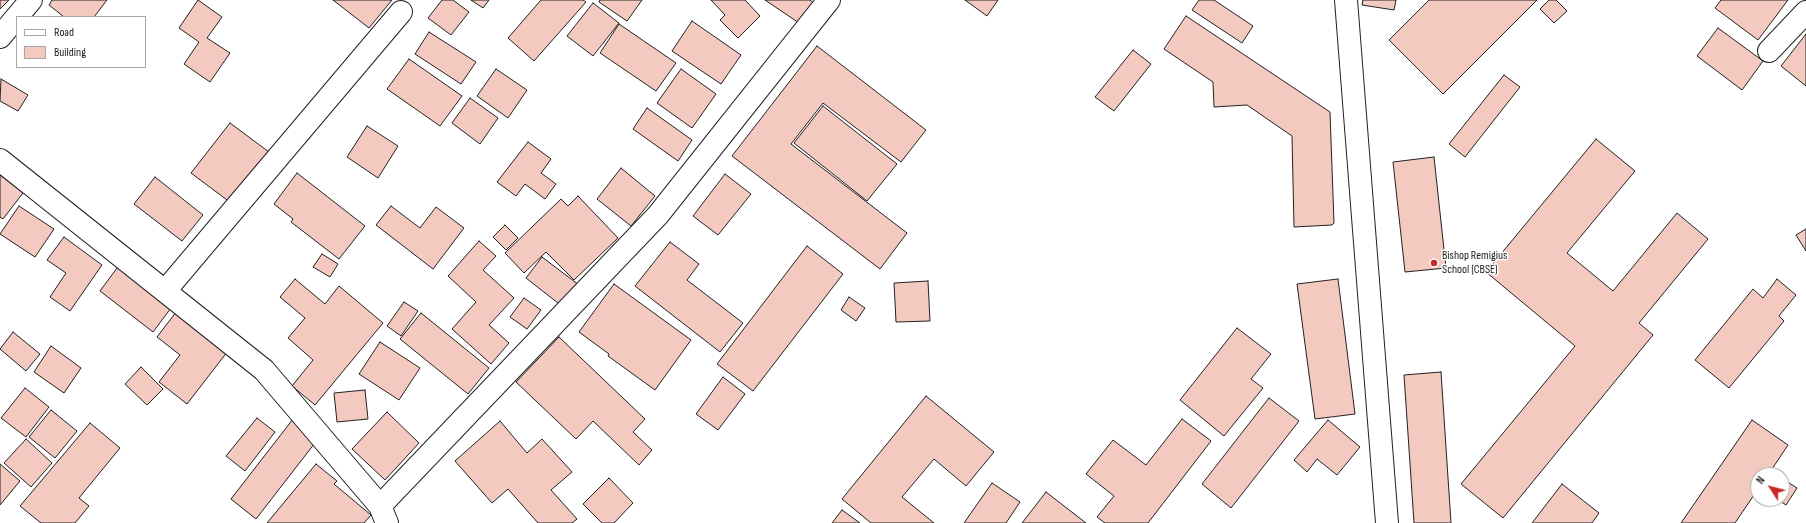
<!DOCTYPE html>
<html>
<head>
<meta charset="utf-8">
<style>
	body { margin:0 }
	#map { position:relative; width:1806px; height:523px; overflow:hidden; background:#fff; font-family:"Sofia Sans Condensed",sans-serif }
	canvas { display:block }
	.legend { position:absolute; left:16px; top:16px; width:130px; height:52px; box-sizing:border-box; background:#fff; border:1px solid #a7a7a7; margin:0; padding:5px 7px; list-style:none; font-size:12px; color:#222 }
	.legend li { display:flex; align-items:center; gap:8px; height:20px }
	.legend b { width:20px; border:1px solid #a7a7a7 }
	.north { position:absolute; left:1750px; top:467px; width:40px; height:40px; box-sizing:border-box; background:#fff; border:1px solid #a7a7a7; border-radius:50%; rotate:306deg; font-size:11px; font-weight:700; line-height:16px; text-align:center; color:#222 }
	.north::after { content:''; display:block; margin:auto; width:14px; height:18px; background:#c62828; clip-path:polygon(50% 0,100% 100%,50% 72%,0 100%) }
</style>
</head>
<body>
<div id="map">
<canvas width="1806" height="523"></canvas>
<ul class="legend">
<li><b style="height:5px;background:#fff"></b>Road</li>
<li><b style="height:11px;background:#f3c9c0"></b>Building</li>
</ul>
<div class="north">N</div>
</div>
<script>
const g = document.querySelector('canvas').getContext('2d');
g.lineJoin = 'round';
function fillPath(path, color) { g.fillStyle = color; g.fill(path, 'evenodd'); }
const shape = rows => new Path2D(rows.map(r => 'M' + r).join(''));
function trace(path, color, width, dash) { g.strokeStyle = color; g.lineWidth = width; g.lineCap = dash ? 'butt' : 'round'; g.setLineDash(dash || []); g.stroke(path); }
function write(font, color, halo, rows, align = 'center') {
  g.font = font + ' "Sofia Sans Condensed",sans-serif'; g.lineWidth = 3; g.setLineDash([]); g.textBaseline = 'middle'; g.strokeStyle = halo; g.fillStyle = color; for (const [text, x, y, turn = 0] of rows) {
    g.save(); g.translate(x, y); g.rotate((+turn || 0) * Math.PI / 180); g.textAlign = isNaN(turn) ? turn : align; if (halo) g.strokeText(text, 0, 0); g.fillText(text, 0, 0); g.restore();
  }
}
const building = shape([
	[0,0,9,0,0,9,0,0],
	[52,0,107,0,94,17,64,17,49,5,52,0],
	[198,0,222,17,207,38,230,53,210,82,184,64,199,42,179,28,198,0],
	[333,0,392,0,369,28,333,0],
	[442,0,453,0,469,12,451,35,428,18,442,0],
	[471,0,489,0,483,8,471,0],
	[541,0,583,0,586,2,534,61,508,38,541,0],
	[600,0,642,0,627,21,599,2,600,0],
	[711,0,745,0,760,16,738,38,720,20,725,15,711,0],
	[765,0,810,0,816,5,802,25,765,0],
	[965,0,998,0,987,16,965,0],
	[1199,0,1214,0,1253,26,1242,43,1192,10,1199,0],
	[1363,0,1396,0,1394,10,1362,5,1363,0],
	[1429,0,1537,0,1443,94,1389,40,1429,0],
	[1549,0,1556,0,1567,11,1554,23,1540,9,1549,0],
	[1721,0,1788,0,1758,40,1715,8,1721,0],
	[593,3,619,23,593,56,567,36,593,3],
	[1186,16,1330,112,1334,223,1332,225,1294,227,1292,136,1247,105,1214,107,1213,82,1164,49,1186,16],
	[692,21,741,55,721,84,672,51,692,21],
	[619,24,676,63,656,91,600,53,619,24],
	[1718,28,1763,61,1742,90,1697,56,1718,28],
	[429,32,476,62,461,84,415,54,429,32],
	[1806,34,1806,86,1781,66,1806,34],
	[817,46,926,130,901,162,823,103,791,144,907,233,880,269,732,156,817,46],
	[1133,50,1151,64,1114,111,1095,97,1133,50],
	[409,59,462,96,440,126,387,89,409,59],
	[496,69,527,90,508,118,477,96,496,69],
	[681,69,716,94,692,128,657,103,681,69],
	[1504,75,1520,87,1465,157,1449,144,1504,75],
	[1,79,28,95,18,111,0,101,1,79],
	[470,98,498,118,480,144,452,123,470,98],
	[823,106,897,164,867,201,794,143,823,106],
	[647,108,692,140,678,161,633,129,647,108],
	[230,123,269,152,231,203,191,173,230,123],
	[367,126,398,146,378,178,347,157,367,126],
	[1596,139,1635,171,1567,253,1613,291,1677,213,1708,239,1639,323,1653,335,1503,518,1461,484,1575,346,1486,272,1596,139],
	[528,142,551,159,541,173,556,184,545,199,525,184,516,196,497,182,528,142],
	[1434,157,1446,268,1405,272,1393,162,1434,157],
	[621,168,655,196,631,226,597,199,621,168],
	[297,173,365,226,339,259,291,222,293,219,274,204,297,173],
	[725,174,751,194,718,235,693,216,725,174],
	[0,175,23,193,3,219,0,217,0,175],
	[155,177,203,215,182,241,134,204,155,177],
	[578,196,618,238,574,280,546,252,524,273,505,253,561,199,568,206,578,196],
	[19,206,54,229,35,257,0,234,19,206],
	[391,206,420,228,436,207,464,228,433,269,376,225,391,206],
	[505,225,518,238,506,250,493,237,505,225],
	[1806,229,1806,251,1796,235,1806,229],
	[64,237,102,265,70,311,50,297,66,273,47,260,64,237],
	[479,241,496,256,483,270,514,298,489,325,509,343,491,364,452,329,476,302,448,276,479,241],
	[670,242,699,264,687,280,743,323,720,352,635,286,670,242],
	[807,246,843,274,753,391,717,364,807,246],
	[322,254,338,264,330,277,313,267,322,254],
	[542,257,579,285,563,307,526,278,542,257],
	[120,264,174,304,153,332,100,291,120,264],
	[295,279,325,304,339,286,383,323,315,405,292,386,313,360,288,338,305,318,280,297,295,279],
	[1338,279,1355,414,1315,419,1297,284,1338,279],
	[1777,279,1796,295,1779,316,1784,321,1729,388,1695,360,1753,289,1763,298,1777,279],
	[928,281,930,321,896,322,894,283,928,281],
	[614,284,691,340,655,390,608,356,609,354,579,332,614,284],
	[849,297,865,308,856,321,841,310,849,297],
	[524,298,541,310,527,329,510,317,524,298],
	[404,302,418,311,401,336,387,326,404,302],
	[180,307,231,347,187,404,159,382,180,355,157,337,180,307],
	[421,313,489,368,468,394,400,339,421,313],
	[1237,328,1271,354,1251,379,1263,388,1224,436,1180,400,1237,328],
	[13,332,40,354,26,371,0,349,13,332],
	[559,337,645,419,633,432,652,450,639,465,593,421,576,439,516,382,559,337],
	[380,342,420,368,399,400,359,374,380,342],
	[51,346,81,368,64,393,34,372,51,346],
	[141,367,163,389,147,405,125,384,141,367],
	[1441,372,1451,523,1414,523,1404,375,1441,372],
	[723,377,745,394,718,430,696,414,723,377],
	[25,388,49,407,26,437,1,418,25,388],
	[365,390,368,419,337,422,334,393,365,390],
	[926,396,994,452,966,486,934,459,902,497,934,523,871,523,842,499,926,396],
	[1269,398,1299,421,1231,508,1202,484,1269,398],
	[51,410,77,431,55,458,29,437,51,410],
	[387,412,419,443,385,480,352,449,387,412],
	[257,418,275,432,245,471,226,456,257,418],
	[293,419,318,439,256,519,231,499,293,419],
	[1182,419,1211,441,1148,523,1105,523,1097,517,1114,496,1086,474,1113,440,1146,465,1182,419],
	[1328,420,1360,447,1337,475,1317,459,1307,472,1294,460,1328,420],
	[1752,420,1788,445,1768,475,1758,475,1758,489,1735,523,1681,523,1752,420],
	[500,421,527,453,542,439,572,472,551,490,577,519,572,523,538,523,508,489,492,503,455,461,500,421],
	[90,423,120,448,79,498,89,506,75,523,41,523,20,506,90,423],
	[26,439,52,463,31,487,4,463,26,439],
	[0,464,20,481,0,505,0,464],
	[316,464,337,481,334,484,371,515,364,523,267,523,316,464],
	[609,478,633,503,614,523,602,523,583,504,609,478],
	[1786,481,1797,488,1786,505,1777,499,1782,499,1782,486,1786,481],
	[992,483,1020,502,1006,523,964,523,992,483],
	[1562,484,1599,513,1592,523,1532,523,1562,484],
	[1046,492,1086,523,1022,523,1046,492],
	[842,510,860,523,832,523,842,510]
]);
const minor = shape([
	[0,37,31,0],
	[1769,51,1806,12],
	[0,160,264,370,380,506,387,523],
	[165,291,401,12],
	[380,506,658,215,829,0]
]);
const major = shape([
	[1346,0,1387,523]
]);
const markers = [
	[1434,263,4,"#c62828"]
];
const poiNames = [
	["Bishop Remigius",1442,256],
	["School (CBSE)",1442,270]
];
fillPath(building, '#f3c9c0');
trace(building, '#222', 1);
trace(minor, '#222', 24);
trace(major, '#222', 24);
trace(minor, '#fff', 22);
trace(major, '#fff', 22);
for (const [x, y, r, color] of markers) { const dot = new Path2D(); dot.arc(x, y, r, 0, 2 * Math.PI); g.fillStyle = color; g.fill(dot); trace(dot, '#fff', 1.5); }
write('12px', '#222', '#fff', poiNames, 'left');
</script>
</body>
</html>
